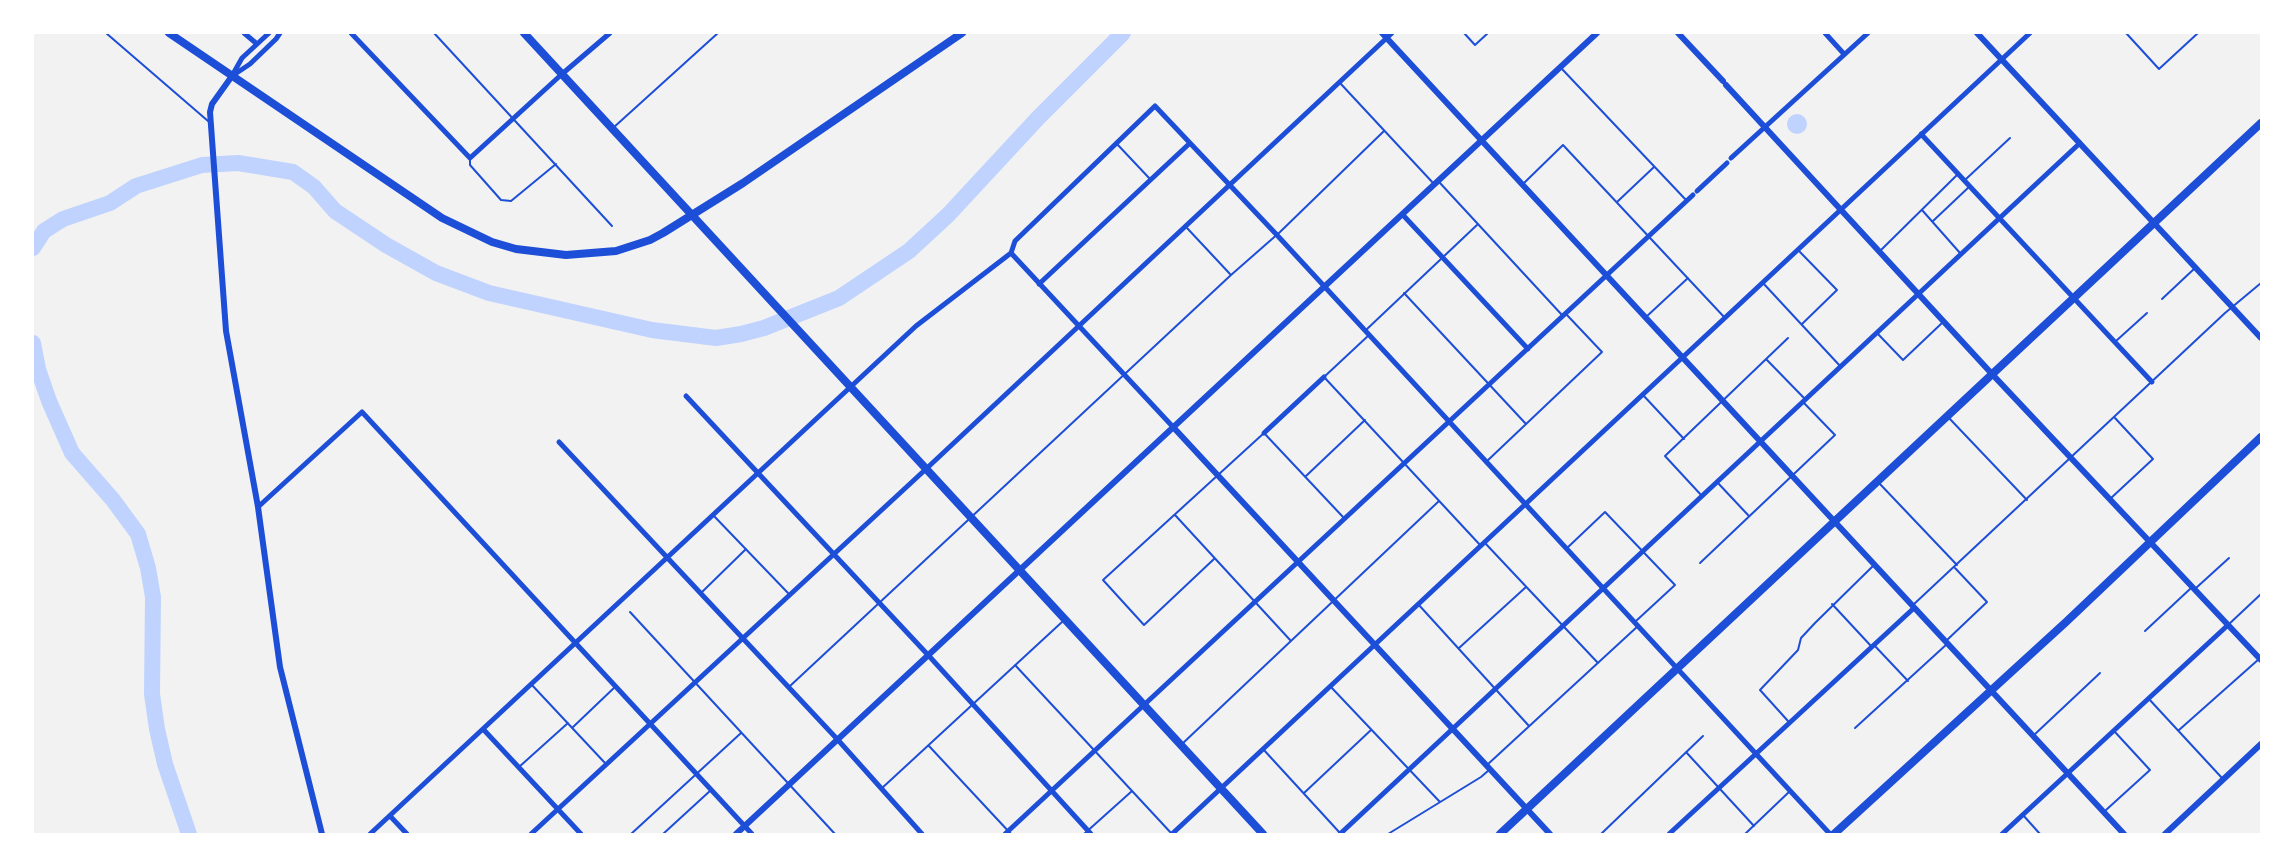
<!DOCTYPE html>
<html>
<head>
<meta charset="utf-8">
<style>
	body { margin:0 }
	#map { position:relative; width:2294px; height:867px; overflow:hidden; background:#f2f2f2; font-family:Barlow,sans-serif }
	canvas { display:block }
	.frame { position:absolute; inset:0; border:34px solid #fff; pointer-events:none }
</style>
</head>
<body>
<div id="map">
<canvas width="2294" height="867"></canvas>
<div class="frame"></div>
</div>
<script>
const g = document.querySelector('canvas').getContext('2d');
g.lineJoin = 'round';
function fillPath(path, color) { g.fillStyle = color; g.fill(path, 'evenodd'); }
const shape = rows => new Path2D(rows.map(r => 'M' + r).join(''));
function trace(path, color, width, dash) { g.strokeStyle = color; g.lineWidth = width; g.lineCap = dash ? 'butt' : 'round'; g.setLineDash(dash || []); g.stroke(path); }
const water = shape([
	'1787 124a10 10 0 1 1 20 0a10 10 0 1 1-20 0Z'
]);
const river = shape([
	[33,248,44,231,63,219,110,203,136,186,202,165,238,163,293,172,314,187,335,211,386,245,436,273,489,293,652,330,716,338,741,334,764,328,839,298,909,251,948,215,1038,118,1123,33],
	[33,343,38,369,49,401,72,453,113,500,138,534,148,568,153,597,152,694,157,729,165,764,189,834]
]);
const service = shape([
	[106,33,208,121],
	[434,33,612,226],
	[1464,33,1475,45,1488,33],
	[2126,33,2159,69,2198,33],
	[1562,69,1686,200],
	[1340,83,1434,184],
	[613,128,718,33],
	[1117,144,1150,179],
	[470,160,470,165,501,200,511,201,556,164],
	[1966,179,2010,138],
	[1440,183,1562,315],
	[1524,183,1563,145,1725,318],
	[1617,202,1654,167],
	[1922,210,1960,253],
	[1933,221,1970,186],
	[1187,228,1230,274],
	[1799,251,1837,290,1802,324],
	[1880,251,1958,174],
	[1763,283,1841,367],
	[1404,293,1526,424],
	[2162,299,2195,268],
	[1646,317,1688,278],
	[1367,329,1478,224],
	[1877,333,1903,360,1942,323],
	[1369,335,1324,377,1481,546],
	[2116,341,2147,313],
	[1766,359,1804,398],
	[1643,395,1684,439],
	[1949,418,2027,500],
	[1486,462,1602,352,1566,314],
	[1306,476,1365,420],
	[1717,482,1748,515],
	[1879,483,1957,565],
	[1702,496,1665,456,1788,338],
	[2110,499,2153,459,2115,418],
	[713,515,788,593],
	[1175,515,1291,641],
	[1485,543,1598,663],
	[1566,549,1605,512,1675,585,1636,621],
	[1214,559,1144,625,1103,580,1264,433,1343,517],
	[1700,563,1835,435,1803,402],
	[2196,588,2229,558],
	[701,593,746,549],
	[1418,604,1529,726],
	[1832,604,1871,646],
	[1913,605,2225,313,2261,283],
	[630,612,835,834],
	[2228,625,2261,594],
	[2145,631,2190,589],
	[1947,640,1987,602,1955,568],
	[1874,645,1908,681],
	[1459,648,1526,587],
	[1015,665,1172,834],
	[531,684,605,763],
	[790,686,1231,275,1280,232,1384,131],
	[1330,686,1440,802],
	[2148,698,2222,778],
	[1788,721,1760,690,1798,650,1801,638,1815,623,1874,565],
	[572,728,616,686],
	[1855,728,1947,644],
	[2179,730,2259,659],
	[2034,735,2100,673],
	[1182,744,1439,501],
	[929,746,1011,834],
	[1263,749,1340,833],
	[1686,752,1754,826],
	[1487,765,1638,626],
	[519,767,568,723],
	[881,789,1062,622],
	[1304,793,1371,730],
	[2106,810,2150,770,2115,732],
	[2023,815,2040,834],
	[631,834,741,733],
	[663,834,711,790],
	[1084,834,1132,791],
	[1388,834,1481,777,1489,770],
	[1601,834,1703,736],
	[1745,834,1790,791]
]);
const minor = shape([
	[244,33,257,44],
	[351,33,470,158,562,74,610,33],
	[1825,33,1844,54],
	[233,74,242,58,269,33],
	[232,76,250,64,276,39,280,33],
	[1921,134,2152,382],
	[1731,158,1868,33],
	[1697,191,1727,163],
	[1402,214,1528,349],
	[1011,253,1174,428],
	[1039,284,1190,143],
	[686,396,929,656,1091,834],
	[1264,433,1324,377],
	[559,442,838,740,922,834],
	[258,507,362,412,752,834],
	[483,729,581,834],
	[390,816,407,834],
	[370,834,916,326,1011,253,1015,241,1155,106,1276,234,1830,834],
	[531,834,926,469,1392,33],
	[1005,834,1693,195],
	[1172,834,2030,33],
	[1340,834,2080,143],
	[1669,834,1914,608],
	[2002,834,2228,625]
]);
const tertiary = shape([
	[1382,33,2124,834],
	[1678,33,1723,81],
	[1977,33,2261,338],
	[232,76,212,104,210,112,226,331,258,507,280,667,322,834],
	[1726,85,1992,374,2261,660],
	[1174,428,1550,834],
	[736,834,1597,33],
	[2165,834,2261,744]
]);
const primary = shape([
	[169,33,442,218,492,242,516,249,566,255,616,251,650,240,663,233,743,183,962,33],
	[524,33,1263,834],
	[1500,834,2261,123],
	[1834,834,2066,622,2261,437]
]);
fillPath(water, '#bfd3fe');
trace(river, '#bfd3fe', 16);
trace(service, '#1d4ed8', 2);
trace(minor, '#1d4ed8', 5);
trace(tertiary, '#1d4ed8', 6);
trace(primary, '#1d4ed8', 8);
</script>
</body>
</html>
